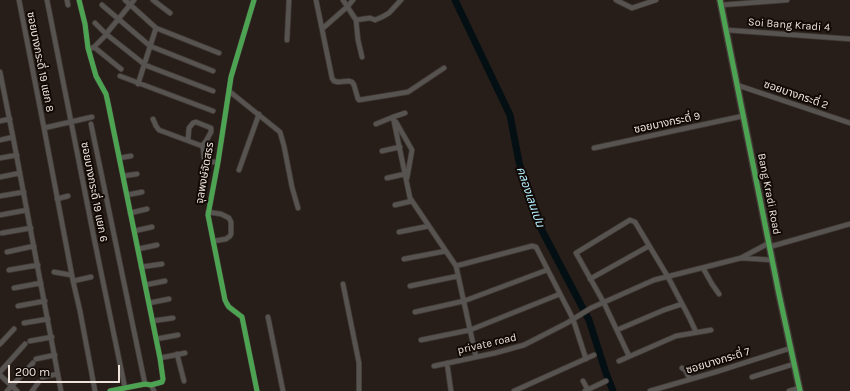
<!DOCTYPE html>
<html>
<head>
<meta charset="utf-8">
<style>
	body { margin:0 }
	#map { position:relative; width:850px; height:391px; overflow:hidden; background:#271e19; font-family:Karla,sans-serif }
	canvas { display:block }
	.scale { position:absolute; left:8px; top:365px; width:112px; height:18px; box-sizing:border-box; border:2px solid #efe3dc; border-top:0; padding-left:5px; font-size:12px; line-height:14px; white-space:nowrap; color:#efe3dc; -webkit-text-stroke:3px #100905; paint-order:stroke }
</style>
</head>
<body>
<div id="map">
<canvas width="850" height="391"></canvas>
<div class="scale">200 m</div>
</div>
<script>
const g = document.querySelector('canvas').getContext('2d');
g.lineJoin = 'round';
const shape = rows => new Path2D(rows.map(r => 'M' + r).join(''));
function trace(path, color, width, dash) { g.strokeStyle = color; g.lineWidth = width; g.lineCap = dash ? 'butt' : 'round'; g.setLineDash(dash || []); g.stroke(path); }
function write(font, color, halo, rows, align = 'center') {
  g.font = font + ' Karla,"Noto Sans Thai",sans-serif'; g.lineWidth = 4; g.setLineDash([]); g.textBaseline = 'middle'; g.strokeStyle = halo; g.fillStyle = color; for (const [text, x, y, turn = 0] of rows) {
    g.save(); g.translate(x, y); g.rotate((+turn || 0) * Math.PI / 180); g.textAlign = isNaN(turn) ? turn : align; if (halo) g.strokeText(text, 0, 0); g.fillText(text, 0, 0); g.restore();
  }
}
const river = shape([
	[455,0,510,115,519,162,537,221,589,320,606,373,613,391]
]);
const minor = shape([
	[19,0,44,128,73,281,80,311,95,391],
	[47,0,94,238,125,388],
	[67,0,68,5],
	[79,0,85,24,88,48,96,76,106,94,108,103,160,358,163,379,162,382,151,385,145,384,110,391],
	[125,0,156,28,219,53],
	[153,0,170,13],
	[254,0,231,77,218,162,208,215,225,300,227,304,229,307,242,317,257,391],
	[316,0,322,29,347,7,353,0],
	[343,0,356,20,358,40,362,57],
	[616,0,632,8,656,0],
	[102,5,150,46,213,71],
	[721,5,787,0],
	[356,20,370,18,375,20,382,17,389,13,401,0],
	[95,23,106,34,144,64,150,67,213,91],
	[322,29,332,78,334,81,338,82,349,81,352,82,354,85,358,99,359,100,408,92,444,68],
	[727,30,850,39],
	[106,34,134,0],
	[287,40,289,0],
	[94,47,121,69],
	[92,48,94,47,105,36],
	[0,72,13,137,61,391],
	[120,76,213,111],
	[138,84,156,28],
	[737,85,850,123],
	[229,91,280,132,284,146,292,187,298,208],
	[393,117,410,198,456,266,476,357],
	[153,119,156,126,159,130,202,146,203,148,204,158,206,161,209,162,218,162],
	[0,121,10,119],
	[396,122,412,150,407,178],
	[91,124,145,384],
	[376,124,393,117,405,113],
	[44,128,92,117],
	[0,140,13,137],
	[188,140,189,128,193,123,196,122,211,128,211,132,206,141,202,146],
	[594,148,743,116],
	[382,151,400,147],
	[0,158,17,155],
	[119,158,131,156],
	[239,170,259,114],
	[123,176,137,174],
	[0,177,20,173],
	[387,178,405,174],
	[127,195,142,192],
	[0,196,24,192],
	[57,199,68,196],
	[395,205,412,201],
	[208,212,221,214,229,218,231,222,231,234,230,236,226,239,214,241],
	[130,213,147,209],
	[0,215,27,210],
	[134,231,152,227],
	[399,232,429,226],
	[2,233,31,228],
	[769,247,850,224],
	[138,249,157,245],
	[7,252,34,246],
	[741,258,769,243],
	[404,259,446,251],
	[456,266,532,246,536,247,573,319,586,359],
	[141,267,162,264],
	[703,268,712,284,719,294],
	[9,270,38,265],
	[54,272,71,275],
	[590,279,649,246],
	[73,281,91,277],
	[343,284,359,363,359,391],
	[145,285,165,281],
	[410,286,458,276],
	[14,288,41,283],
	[149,303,169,299],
	[18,306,45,301],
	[415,312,464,301,547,270],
	[268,317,283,391],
	[152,321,173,318],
	[24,323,48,319],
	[617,330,664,310,682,304],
	[156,339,178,335],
	[421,340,470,330,560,294],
	[30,341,52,337],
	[0,344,14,329],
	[177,354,184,381],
	[629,356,604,303,576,253,630,220,635,222,668,277,689,317,696,332],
	[160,358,185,353],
	[36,359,55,355],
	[619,361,676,336,711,330],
	[447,363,451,391],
	[434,366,495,353,524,345,567,323,591,308,654,280,741,258,772,260],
	[682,368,685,370,690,379],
	[0,372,25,344],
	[0,375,17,391],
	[42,377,58,374],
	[752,377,794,364],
	[583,381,588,390],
	[151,385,154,391],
	[7,391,33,363],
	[32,391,38,383],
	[514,391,594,355],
	[585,391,606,381],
	[650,391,719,371,750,361,791,348],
	[789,391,799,388]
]);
const tertiary = shape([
	[720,0,779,294,800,391]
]);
const cycleway = shape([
	[79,0,85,24,88,48,96,76,106,94,108,103,160,358,163,379,162,382,151,385,145,384,110,391],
	[254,0,231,77,218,162,208,215,225,300,227,304,229,307,242,317,257,391],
	[720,0,779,294,800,391]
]);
const streetNames = [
	["Soi Bang Kradi 4",789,25,4],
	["ซอยบางกระดี่ 19 แยก 8",40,62,79],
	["ซอยบางกระดี่ 2",796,95,19],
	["ซอยบางกระดี่ 9",667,123,-12],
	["จุลพงษ์จัดสรร",205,173,-80],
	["ซอยบางกระดี่ 19 แยก 6",94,192,79],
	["Bang Kradi Road",769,194,79],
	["private road",487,344,-13],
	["ซอยบางกระดี่ 7",718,361,-17]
];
const waterNames = [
	["คลองเลนเปน",530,197,71]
];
trace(river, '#040f13', 7);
trace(minor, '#423a35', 6);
trace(tertiary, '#423a35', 8);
trace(minor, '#565350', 4.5);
trace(tertiary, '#565350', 5.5);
trace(cycleway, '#4ca352', 5);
write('11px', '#efe3dc', '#100905', streetNames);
write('italic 12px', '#b2ebfb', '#100905', waterNames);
</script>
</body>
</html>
